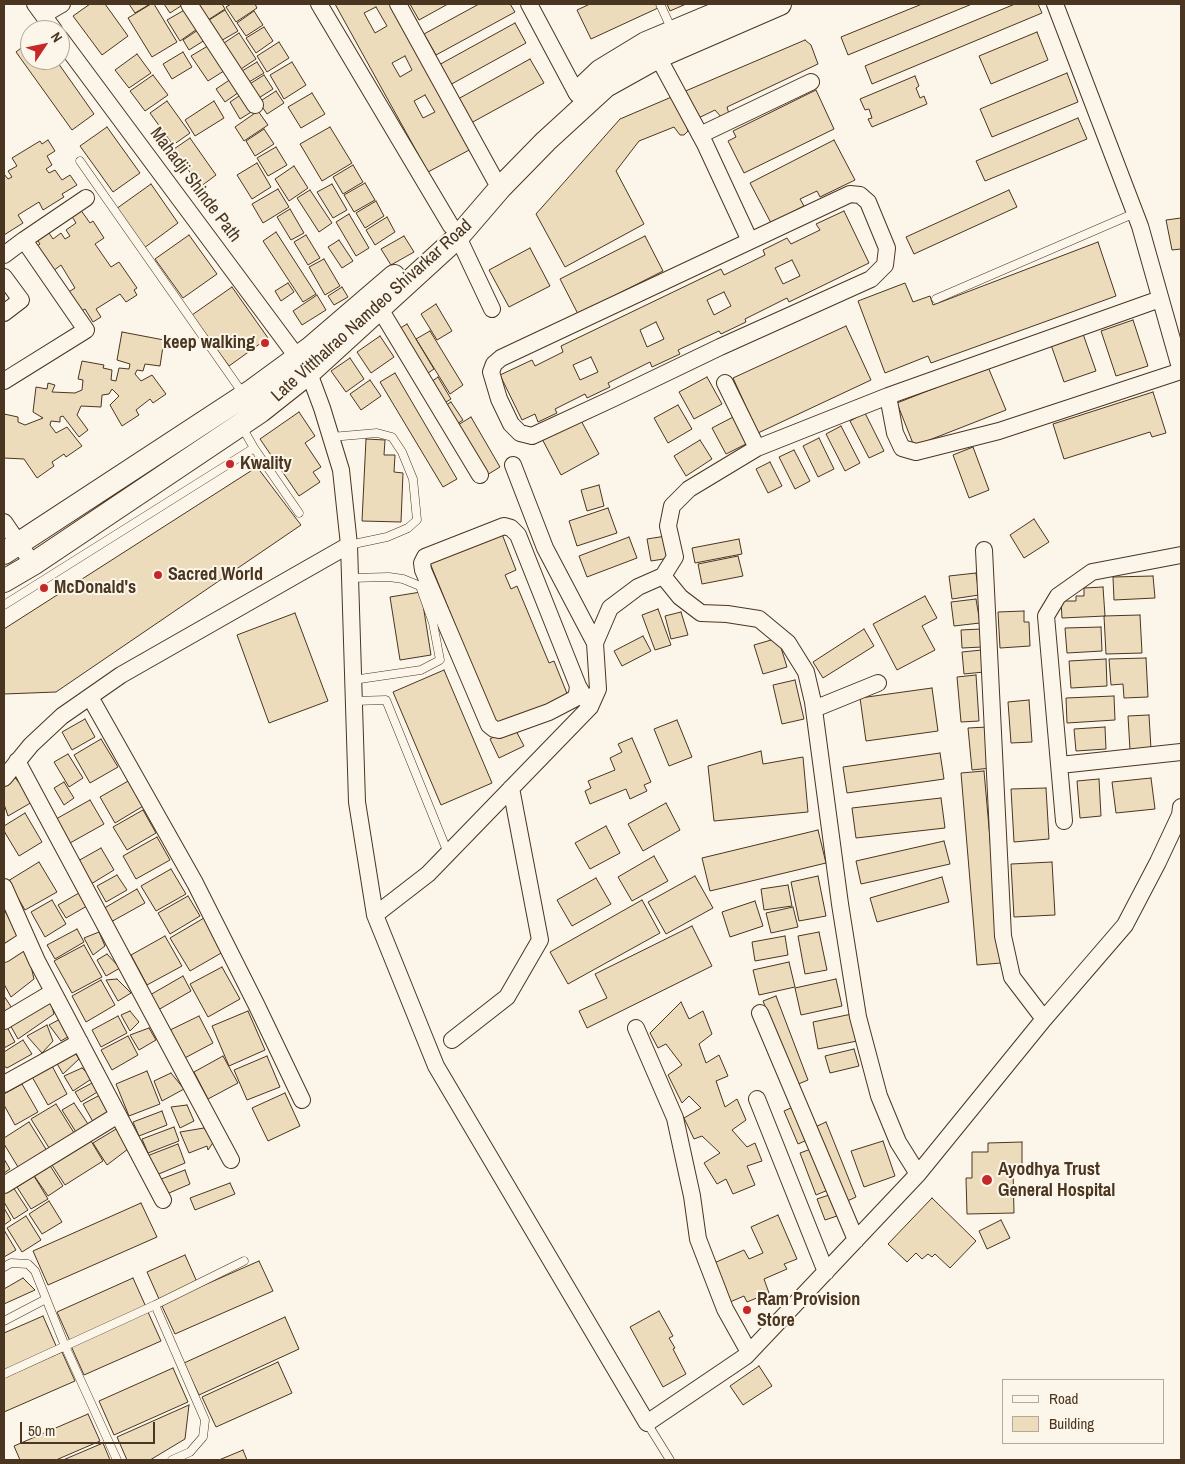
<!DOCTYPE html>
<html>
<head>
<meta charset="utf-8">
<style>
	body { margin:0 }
	#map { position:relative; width:1185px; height:1464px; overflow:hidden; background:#fbf6e9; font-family:"Archivo Narrow",sans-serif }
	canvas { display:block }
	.frame { position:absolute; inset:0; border:5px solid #4a3520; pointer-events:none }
	.legend { position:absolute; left:1002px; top:1379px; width:162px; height:65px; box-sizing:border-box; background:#fbf6e9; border:1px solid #b4a999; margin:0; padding:6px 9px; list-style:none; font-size:15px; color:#4a3520 }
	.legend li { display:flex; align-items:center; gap:10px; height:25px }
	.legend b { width:25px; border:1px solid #b4a999 }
	.north { position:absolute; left:20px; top:20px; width:50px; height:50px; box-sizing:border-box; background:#fbf6e9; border:1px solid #b4a999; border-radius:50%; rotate:56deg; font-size:14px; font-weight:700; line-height:20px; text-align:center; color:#4a3520 }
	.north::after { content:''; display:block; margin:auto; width:18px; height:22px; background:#c62828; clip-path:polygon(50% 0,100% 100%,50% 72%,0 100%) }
	.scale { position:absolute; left:20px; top:1422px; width:135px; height:22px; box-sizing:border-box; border:2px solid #4a3520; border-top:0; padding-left:6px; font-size:15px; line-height:18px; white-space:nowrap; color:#4a3520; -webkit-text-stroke:4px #fbf6e9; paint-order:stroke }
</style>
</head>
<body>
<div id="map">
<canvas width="1185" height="1464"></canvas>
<div class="frame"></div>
<ul class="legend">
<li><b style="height:6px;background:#fbf6e9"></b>Road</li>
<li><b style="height:14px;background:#ecdcbc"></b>Building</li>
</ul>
<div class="north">N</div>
<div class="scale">50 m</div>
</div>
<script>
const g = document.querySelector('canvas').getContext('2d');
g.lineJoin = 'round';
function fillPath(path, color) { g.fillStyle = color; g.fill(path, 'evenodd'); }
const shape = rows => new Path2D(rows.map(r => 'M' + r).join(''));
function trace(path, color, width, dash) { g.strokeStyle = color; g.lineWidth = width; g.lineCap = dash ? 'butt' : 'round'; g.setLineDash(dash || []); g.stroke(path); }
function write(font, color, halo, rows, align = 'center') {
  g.font = font + ' "Archivo Narrow",sans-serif'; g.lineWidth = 4; g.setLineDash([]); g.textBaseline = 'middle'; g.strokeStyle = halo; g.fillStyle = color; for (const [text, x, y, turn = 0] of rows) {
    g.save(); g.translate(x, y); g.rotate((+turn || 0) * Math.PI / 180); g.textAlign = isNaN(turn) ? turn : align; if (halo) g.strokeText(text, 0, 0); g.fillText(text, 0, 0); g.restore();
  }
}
const building = shape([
	[90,4,105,4,128,36,102,55,73,16,90,4],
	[129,4,150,4,135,13,129,4],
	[151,4,154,4,177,42,152,57,128,18,151,4],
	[164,4,184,4,170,13,164,4],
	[197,4,222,4,225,9,208,20,197,4],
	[231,4,255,4,257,8,236,22,226,7,231,4],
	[335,4,393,4,473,148,428,172,335,4],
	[376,7,387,26,375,33,364,13,376,7],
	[405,56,412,70,400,77,392,63,405,56],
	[425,95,435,112,423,118,414,101,425,95],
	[410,4,448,4,419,20,410,4],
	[479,4,510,4,515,12,436,55,424,34,479,4],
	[590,4,656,4,658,8,591,39,577,10,590,4],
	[667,4,686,4,670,11,667,4],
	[922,4,972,4,848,55,841,37,922,4],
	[1015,4,1038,4,1042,13,872,84,865,66,1015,4],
	[188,8,200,27,180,41,167,20,188,8],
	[225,10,238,31,219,42,206,22,225,10],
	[254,11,263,25,246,36,237,23,254,11],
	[515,23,526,43,448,86,437,66,515,23],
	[264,27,273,41,256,53,246,38,264,27],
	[198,30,205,40,189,50,183,40,198,30],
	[1037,32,1048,60,991,84,979,56,1037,32],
	[239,33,256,59,238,71,221,45,239,33],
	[805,40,811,45,818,64,727,107,729,114,722,118,715,110,686,124,688,131,684,135,680,135,674,127,639,141,616,171,644,224,565,267,536,214,620,119,805,40],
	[30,41,30,60,56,60,94,114,72,130,16,52,30,41],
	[279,42,289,58,267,72,257,56,279,42],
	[211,44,227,69,208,81,191,56,211,44],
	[183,52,192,67,172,79,163,64,183,52],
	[137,54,151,73,129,88,115,70,137,54],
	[530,59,544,83,471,123,458,99,530,59],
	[257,62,264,73,244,85,237,74,257,62],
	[292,62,306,85,284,99,270,75,292,62],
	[1067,73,1078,102,992,137,980,109,1067,73],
	[153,75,168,95,145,111,130,91,153,75],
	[264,75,273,89,254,101,245,87,264,75],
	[915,76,919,86,916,88,920,98,924,96,927,104,872,127,868,119,872,118,869,109,865,110,860,99,915,76],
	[234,77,242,90,225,102,216,89,234,77],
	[816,90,834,129,744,173,728,141,736,137,733,131,816,90],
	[276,91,284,103,267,114,259,102,276,91],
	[245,92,256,109,240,119,230,102,245,92],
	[312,93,325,114,301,128,288,107,312,93],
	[167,101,190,133,173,145,150,113,167,101],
	[214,101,224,118,195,136,185,120,214,101],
	[258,111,268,125,244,141,235,127,258,111],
	[1078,118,1087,139,985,181,976,161,1078,118],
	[107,127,140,173,113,192,80,146,107,127],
	[330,127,352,163,322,181,300,144,330,127],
	[264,129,274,144,255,156,246,141,264,129],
	[190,138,216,175,200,187,174,149,190,138],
	[48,140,55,151,47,156,52,165,46,169,49,173,55,170,62,180,70,175,77,185,62,194,64,197,43,210,39,202,18,215,23,223,4,235,4,174,8,179,12,177,8,171,17,166,12,158,40,141,42,144,48,140],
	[834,140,855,180,820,197,817,191,800,199,804,206,771,223,750,183,834,140],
	[276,147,287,165,268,176,257,158,276,147],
	[257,163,271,187,252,199,237,175,257,163],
	[353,165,363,182,343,194,333,177,353,165],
	[294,166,308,188,289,201,275,179,294,166],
	[365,183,375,200,354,212,344,195,365,183],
	[151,184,178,223,144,248,116,209,151,184],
	[332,184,347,210,333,218,317,192,332,184],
	[278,189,289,207,263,223,252,204,278,189],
	[310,190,332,223,319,232,297,198,310,190],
	[1009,190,1017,207,914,254,906,237,1009,190],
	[376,201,384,216,365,228,356,213,376,201],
	[80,209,90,223,93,221,104,238,95,244,111,267,119,262,137,288,134,290,137,295,126,302,120,294,96,309,101,317,93,322,85,309,80,312,67,293,75,288,61,265,53,271,37,246,40,244,36,238,47,230,53,239,61,233,65,239,70,236,66,230,76,223,71,215,80,209],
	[290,209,304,233,291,240,277,217,290,209],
	[844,211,869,263,789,302,787,298,745,319,746,322,721,334,719,331,678,350,680,354,652,367,650,362,608,383,610,387,587,398,585,394,555,409,557,413,538,422,535,414,522,420,500,375,532,360,535,366,563,352,561,346,721,269,724,275,765,255,763,250,787,238,791,244,820,230,816,224,844,211],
	[792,260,800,276,783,284,775,268,792,260],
	[724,292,731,306,714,315,707,300,724,292],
	[656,322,664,339,647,347,640,330,656,322],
	[591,357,598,372,580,380,573,365,591,357],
	[349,214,369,248,356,256,336,222,349,214],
	[387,217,395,232,375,245,366,230,387,217],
	[1181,218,1181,249,1172,250,1166,220,1181,218],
	[276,232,316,294,303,302,263,241,276,232],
	[189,235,217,274,183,298,155,259,189,235],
	[306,235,320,258,308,265,294,242,306,235],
	[404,236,414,252,391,265,381,249,404,236],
	[645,236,663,271,578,314,560,279,645,236],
	[339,240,353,261,342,268,328,247,339,240],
	[1098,242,1116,296,931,363,928,356,885,373,858,301,905,283,913,302,930,296,933,305,1098,242],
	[530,248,550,286,509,307,489,270,530,248],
	[324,259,340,286,325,295,309,267,324,259],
	[288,283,294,292,281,301,275,291,288,283],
	[232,287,268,338,229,366,192,315,232,287],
	[342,287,348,297,334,305,328,296,342,287],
	[317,295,326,310,302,325,293,311,317,295],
	[436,304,452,331,437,340,421,314,436,304],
	[1133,320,1148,366,1116,376,1101,331,1133,320],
	[407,324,434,369,422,377,394,332,407,324],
	[846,326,871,380,758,433,733,378,846,326],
	[430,331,463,385,450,394,416,339,430,331],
	[1082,331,1096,371,1064,382,1050,342,1082,331],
	[122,332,164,340,160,366,145,364,143,371,137,370,135,374,141,381,152,375,166,394,153,403,150,399,136,410,139,415,122,426,110,405,119,396,112,389,109,394,102,395,101,407,81,406,77,415,88,430,79,437,63,416,60,417,60,422,51,421,50,425,56,433,67,427,82,446,66,457,64,454,52,462,54,466,37,478,24,459,4,458,4,414,18,417,18,422,25,425,43,418,33,412,36,387,47,389,48,383,55,385,52,392,75,393,82,390,83,380,78,379,82,361,104,365,103,368,112,370,111,380,116,381,119,368,129,369,130,364,117,360,122,332],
	[380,336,394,357,371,373,357,352,380,336],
	[350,358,364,379,346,392,331,371,350,358],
	[988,367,1006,410,914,446,897,403,988,367],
	[395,373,457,479,443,487,380,382,395,373],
	[438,377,451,399,440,406,427,385,438,377],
	[707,377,722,404,694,419,679,392,707,377],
	[370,380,381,396,361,410,350,394,370,380],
	[1153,392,1166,433,1152,437,1150,432,1064,459,1053,424,1153,392],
	[451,402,463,420,454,426,442,408,451,402],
	[678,405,692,429,668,443,654,418,678,405],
	[299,412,315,436,305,443,321,467,313,472,320,482,299,496,260,439,299,412],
	[865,413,884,451,869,458,850,421,865,413],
	[578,415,599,454,561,475,540,435,578,415],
	[735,416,748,443,726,454,712,428,735,416],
	[471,417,500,467,487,475,458,425,471,417],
	[841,426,860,463,845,471,826,434,841,426],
	[819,438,834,469,818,477,803,446,819,438],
	[366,439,385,440,384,455,395,455,394,472,403,473,401,522,362,521,366,439],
	[700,440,712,459,686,476,674,456,700,440],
	[973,447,989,490,969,498,953,455,973,447],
	[794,450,810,481,795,489,779,457,794,450],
	[770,462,782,486,768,493,756,469,770,462],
	[257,467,301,525,56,692,4,694,4,629,257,467],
	[599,485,604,506,587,511,581,490,599,485],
	[608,508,617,533,577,546,569,521,608,508],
	[1034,519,1049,542,1024,558,1010,535,1034,519],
	[502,534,516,570,505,575,511,589,517,586,549,663,554,661,568,696,496,725,430,563,502,534],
	[666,536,670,558,651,561,647,539,666,536],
	[629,537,637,558,587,577,579,556,629,537],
	[739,539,742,554,695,563,692,548,739,539],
	[738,556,743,576,702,584,698,564,738,556],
	[976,573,979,595,952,599,949,576,976,573],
	[1153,576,1155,598,1114,600,1113,577,1153,576],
	[1103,587,1105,616,1062,618,1061,601,1076,601,1076,596,1084,596,1084,588,1103,587],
	[421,592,431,655,400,660,390,597,421,592],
	[925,596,937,618,922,626,935,650,897,670,873,624,925,596],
	[976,599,980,623,954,626,951,602,976,599],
	[658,609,671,645,655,650,642,615,658,609],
	[1024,611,1024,622,1029,622,1030,646,1000,648,998,612,1024,611],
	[681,612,688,635,671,639,665,616,681,612],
	[295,613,328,701,269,723,237,635,295,613],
	[1140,615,1142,653,1106,654,1104,616,1140,615],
	[1101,627,1102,651,1067,653,1065,628,1101,627],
	[864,629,874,646,823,678,813,662,864,629],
	[981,629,982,647,962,648,961,630,981,629],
	[643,636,651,651,622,666,614,651,643,636],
	[778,638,787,667,763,674,754,645,778,638],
	[982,650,984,672,964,674,962,652,982,650],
	[1146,658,1148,697,1124,698,1123,684,1111,685,1109,659,1146,658],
	[1106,659,1107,686,1071,688,1069,661,1106,659],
	[444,670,492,783,441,805,393,692,444,670],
	[976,675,979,721,961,722,957,677,976,675],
	[795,680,804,719,782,724,773,685,795,680],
	[932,688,938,731,866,741,860,698,932,688],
	[1114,696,1115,720,1067,723,1066,698,1114,696],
	[1029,700,1032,742,1011,743,1008,702,1029,700],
	[1149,715,1151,749,1130,750,1128,716,1149,715],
	[85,719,95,737,72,750,62,732,85,719],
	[677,720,692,757,669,766,654,729,677,720],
	[514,727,524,746,499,758,490,739,514,727],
	[988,727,991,768,972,770,968,728,988,727],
	[1105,727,1106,749,1076,751,1074,729,1105,727],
	[632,738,651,782,644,785,647,791,630,799,626,789,590,804,585,791,591,788,588,781,615,770,610,758,622,752,618,744,632,738],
	[101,739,118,767,90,783,74,755,101,739],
	[761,751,763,764,803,757,808,812,714,821,708,766,761,751],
	[940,753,944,779,847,793,843,767,940,753],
	[68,754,83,778,69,787,54,762,68,754],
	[984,771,1001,963,977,965,961,773,984,771],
	[12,774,34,801,8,816,4,804,4,787,12,774],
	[1151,778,1155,809,1116,813,1112,782,1151,778],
	[1099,779,1101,816,1080,818,1077,781,1099,779],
	[130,780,145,805,115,823,100,797,130,780],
	[64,782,74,798,64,805,54,788,64,782],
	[1046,788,1049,839,1014,842,1011,789,1046,788],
	[941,798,945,828,856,838,852,808,941,798],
	[90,800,104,824,70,843,56,819,90,800],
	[666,803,680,830,643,851,628,824,666,803],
	[143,810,156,833,127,850,113,827,143,810],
	[25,813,42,842,19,856,4,831,4,826,25,813],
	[606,826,620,853,590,869,575,843,606,826],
	[818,830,826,863,710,891,702,858,818,830],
	[157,837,170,860,136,879,123,856,157,837],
	[944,841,950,864,861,884,856,861,944,841],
	[101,848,114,870,91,884,78,861,101,848],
	[654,856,668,881,632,901,618,877,654,856],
	[39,862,57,892,25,910,8,881,39,862],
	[1052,862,1055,915,1014,917,1011,864,1052,862],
	[171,869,186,894,156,911,141,886,171,869],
	[117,875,127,890,106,902,97,886,117,875],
	[695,876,713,908,666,934,648,902,695,876],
	[818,876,826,916,799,921,791,882,818,876],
	[942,877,949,902,877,922,870,898,942,877],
	[596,878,611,904,572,926,557,900,596,878],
	[788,885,792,906,764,910,761,889,788,885],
	[137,889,145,903,109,923,101,910,137,889],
	[79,893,87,906,66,918,58,905,79,893],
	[188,896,200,916,170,934,158,913,188,896],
	[52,900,66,924,45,937,31,912,52,900],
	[642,900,660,933,568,984,550,952,642,900],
	[755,901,763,926,730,937,722,912,755,901],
	[793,907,798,927,771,933,766,913,793,907],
	[4,909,20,939,4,948,4,909],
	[204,918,223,952,190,971,170,938,204,918],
	[692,926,712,966,587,1028,579,1011,607,998,595,974,692,926],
	[77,929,84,942,55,959,47,945,77,929],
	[99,932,105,946,93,955,84,938,99,932],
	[819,932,827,970,805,974,798,936,819,932],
	[165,936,182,966,147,985,131,955,165,936],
	[785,936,788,955,755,961,752,942,785,936],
	[26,945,34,979,11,997,4,984,4,957,26,945],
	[84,945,102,977,72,993,54,961,84,945],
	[107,954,120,968,106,976,97,960,107,954],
	[789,962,795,987,759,995,753,970,789,962],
	[222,967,240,999,208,1017,190,984,222,967],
	[183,976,191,991,158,1010,150,995,183,976],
	[117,979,131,993,118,1001,106,980,117,979],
	[836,979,842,1006,801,1015,795,988,836,979],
	[101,980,115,1005,86,1022,72,996,101,980],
	[4,996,14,1011,4,1018,4,996],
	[776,996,808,1080,796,1085,763,1001,776,996],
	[50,999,54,1014,18,1039,9,1023,50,999],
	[681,1002,689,1019,703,1011,712,1034,699,1044,706,1063,719,1055,728,1076,716,1081,725,1107,737,1099,746,1120,732,1130,747,1147,755,1143,762,1161,747,1166,755,1185,733,1194,726,1179,717,1184,704,1163,720,1153,702,1136,694,1139,684,1118,701,1108,689,1096,682,1103,668,1075,682,1065,666,1044,658,1048,650,1033,681,1002],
	[130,1011,139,1022,130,1031,121,1015,130,1011],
	[248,1011,265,1050,229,1066,212,1026,248,1011],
	[852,1014,857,1041,818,1049,813,1022,852,1014],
	[118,1016,127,1033,101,1047,92,1030,118,1016],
	[199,1016,213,1043,181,1060,166,1032,199,1016],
	[62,1018,71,1035,61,1041,49,1025,62,1018],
	[47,1025,53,1041,42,1053,27,1036,47,1025],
	[7,1027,15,1042,4,1048,4,1029,7,1027],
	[149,1028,156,1040,139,1050,130,1035,149,1028],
	[128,1036,138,1055,112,1070,101,1050,128,1036],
	[23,1040,32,1054,7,1068,4,1066,4,1052,23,1040],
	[854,1049,859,1066,830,1073,825,1056,854,1049],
	[74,1051,79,1059,63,1074,55,1060,74,1051],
	[223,1056,238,1083,208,1099,194,1072,223,1056],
	[267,1056,280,1087,247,1100,234,1070,267,1056],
	[51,1064,67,1094,48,1105,31,1075,51,1064],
	[82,1068,93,1078,73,1091,64,1076,82,1068],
	[147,1071,160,1104,129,1116,116,1084,147,1071],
	[171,1073,184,1089,162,1101,154,1081,171,1073],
	[94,1082,99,1091,81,1102,75,1092,94,1082],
	[22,1084,38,1112,15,1125,4,1105,4,1094,22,1084],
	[285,1093,300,1126,268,1141,252,1108,285,1093],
	[100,1095,112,1115,96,1127,83,1104,100,1095],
	[74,1103,88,1124,76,1132,62,1110,74,1103],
	[56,1104,76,1136,51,1151,31,1119,56,1104],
	[187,1105,194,1121,180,1128,171,1107,187,1105],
	[793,1107,807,1140,798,1144,784,1111,793,1107],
	[162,1111,167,1125,139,1136,133,1122,162,1111],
	[29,1122,49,1154,21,1172,4,1144,4,1138,29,1122],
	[826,1122,856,1197,843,1203,813,1128,826,1122],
	[121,1126,128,1149,107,1165,93,1143,121,1126],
	[174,1127,179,1141,148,1153,142,1139,174,1127],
	[204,1128,214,1141,208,1150,207,1146,189,1153,180,1132,204,1128],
	[91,1141,103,1161,65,1185,52,1165,91,1141],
	[883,1141,895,1176,864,1187,851,1151,883,1141],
	[1022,1142,1022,1170,1013,1170,1014,1213,967,1214,966,1178,972,1178,972,1152,988,1152,988,1143,1022,1142],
	[178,1144,185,1163,154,1176,147,1156,178,1144],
	[811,1149,828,1190,816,1195,800,1153,811,1149],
	[4,1159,10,1169,4,1173,4,1159],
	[49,1164,63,1186,48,1196,33,1174,49,1164],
	[185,1170,190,1184,162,1196,156,1181,185,1170],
	[34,1176,48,1199,31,1209,17,1187,34,1176],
	[230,1183,235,1194,195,1210,190,1198,230,1183],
	[13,1187,28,1210,14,1219,4,1202,4,1193,13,1187],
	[829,1195,837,1216,825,1220,817,1199,829,1195],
	[932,1198,976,1241,950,1268,935,1254,932,1257,928,1254,922,1259,916,1253,907,1262,888,1244,932,1198],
	[49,1201,62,1222,42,1234,29,1214,49,1201],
	[141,1203,157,1237,48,1285,33,1251,141,1203],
	[4,1208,11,1220,4,1225,4,1208],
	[778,1215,797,1259,784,1264,787,1269,764,1279,769,1293,747,1302,744,1296,730,1302,714,1263,744,1250,749,1259,763,1253,751,1227,778,1215],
	[26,1216,41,1240,22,1252,7,1228,26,1216],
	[1001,1220,1010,1238,987,1249,979,1231,1001,1220],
	[4,1230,16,1250,4,1257,4,1230],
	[185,1255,197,1282,159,1299,147,1272,185,1255],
	[259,1261,273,1291,175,1334,161,1304,259,1261],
	[23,1278,35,1290,4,1304,4,1289,23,1278],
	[133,1278,146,1307,70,1341,57,1312,133,1278],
	[659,1311,673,1336,669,1338,675,1348,673,1349,686,1374,663,1387,630,1327,659,1311],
	[148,1312,161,1341,84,1375,71,1346,148,1312],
	[43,1316,57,1348,4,1372,4,1333,43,1316],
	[285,1317,299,1349,199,1395,184,1363,285,1317],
	[62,1352,75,1381,4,1412,4,1378,62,1352],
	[278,1362,292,1393,216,1427,202,1397,278,1362],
	[759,1366,772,1386,743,1405,730,1386,759,1366],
	[173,1368,188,1402,114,1435,99,1401,173,1368],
	[189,1405,185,1439,150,1460,127,1460,117,1437,189,1405],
	[88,1414,100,1441,56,1460,20,1460,14,1446,88,1414],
	[103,1443,110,1460,63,1460,103,1443],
	[243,1450,247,1460,219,1460,243,1450]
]);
const lane = shape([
	[660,4,672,30],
	[80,161,244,395],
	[936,299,1135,213],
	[242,427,254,448,299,513],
	[331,437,377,433,392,437,402,452,413,479,417,520,408,528,387,537,349,545],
	[350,578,389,577,403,579,420,586,433,623,440,660,421,670,353,680],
	[4,605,254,448],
	[354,701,386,700,448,853],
	[4,1267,11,1263,28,1264,35,1271,65,1346,117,1460],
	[155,1305,205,1420,203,1437,190,1452,172,1460],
	[4,1321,46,1299],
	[4,1374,155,1305,244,1261],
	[647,1423,670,1460]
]);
const street = shape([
	[35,4,54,30],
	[189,4,255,105],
	[319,4,451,226],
	[398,4,495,180],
	[529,4,577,94],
	[1055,4,1140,226,1181,371],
	[43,15,62,4],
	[60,38,309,373,322,408,341,470,349,545,357,802,375,915,436,1066,647,1423,746,1356,918,1174,1044,1019,1125,925,1158,862,1180,815,1181,807],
	[658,57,705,144,750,241],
	[700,135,811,82],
	[850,194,860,195,868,202,887,248,885,265,871,279,720,347,614,398,532,436,520,433,511,424,499,399,491,372,494,364,501,358,850,194],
	[458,237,492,309],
	[4,255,24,240],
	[4,277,21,300,4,313],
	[380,309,480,475],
	[4,381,86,330,24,240,86,198],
	[725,383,757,448],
	[888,396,895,433,902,448,916,452,999,431,1181,371],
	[513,465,545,548,595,643],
	[4,522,33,564],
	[984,550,1003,936,1012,977,1044,1019],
	[663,576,680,597,701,613,727,614,759,619,788,643,806,672,813,702,840,904,858,1017,879,1096,898,1142,918,1174],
	[578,686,577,694,574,699,549,712,499,730,494,729,489,725,423,570,422,563,425,557,504,526,511,528,518,535,578,686,590,707],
	[90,697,195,883,256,1004,302,1100],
	[814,709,878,683],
	[17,761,231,1160],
	[1060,765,1181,752],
	[4,778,31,745,62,716,121,675,349,545],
	[1064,821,1046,616,1058,596,1092,572,1181,555],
	[4,887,37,961,163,1200],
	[375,915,428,874,590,707,598,689,595,643,610,608,638,587,663,576,675,557,668,526,672,506,689,489,757,448,888,396,1160,299],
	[4,954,27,939],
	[760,1013,856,1240],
	[4,1021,53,992],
	[636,1028,675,1118,692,1196,698,1239,725,1309,749,1352],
	[452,1040,507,997,540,940,511,788],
	[4,1084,80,1042],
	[757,1099,826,1272],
	[4,1185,118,1115]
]);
const secondary = shape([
	[579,91,600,71,646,43,739,4],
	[4,553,253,390,309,349,394,276],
	[4,581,33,564,261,411,309,373,458,237,501,187,546,141,606,86,658,57,780,4]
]);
const markers = [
	[265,343,5,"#c62828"],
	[230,464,5,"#c62828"],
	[158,575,5,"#c62828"],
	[44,588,5,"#c62828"],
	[987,1180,6,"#c62828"],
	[747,1310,5,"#c62828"]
];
const streetNames = [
	["Mahadji Shinde Path",195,185,53],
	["Late Vitthalrao Namdeo Shivarkar Road",372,311,-42]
];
const poiNames = [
	["keep walking",255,343,"right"],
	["Kwality",240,464],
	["Sacred World",168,575],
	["McDonald's",54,588],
	["Ayodhya Trust",998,1170],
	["General Hospital",998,1191],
	["Ram Provision",757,1300],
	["Store",757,1321]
];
fillPath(building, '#ecdcbc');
trace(building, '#4a3520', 1);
trace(lane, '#4a3520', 9);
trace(street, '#4a3520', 18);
trace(secondary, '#4a3520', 24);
trace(lane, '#fbf6e9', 8);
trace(street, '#fbf6e9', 16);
trace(secondary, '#fbf6e9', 22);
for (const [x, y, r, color] of markers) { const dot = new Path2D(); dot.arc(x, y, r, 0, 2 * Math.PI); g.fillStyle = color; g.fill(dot); trace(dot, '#fbf6e9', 2); }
write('18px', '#4a3520', '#fbf6e9', streetNames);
write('bold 18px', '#4a3520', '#fbf6e9', poiNames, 'left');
</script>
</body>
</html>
